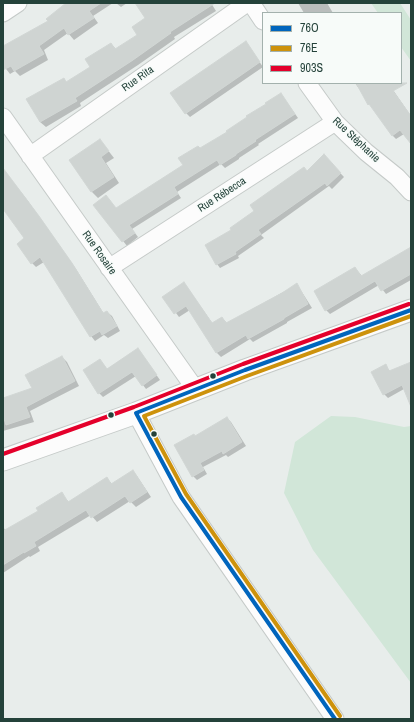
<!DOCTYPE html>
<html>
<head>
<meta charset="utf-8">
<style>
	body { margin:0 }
	#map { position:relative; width:414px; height:722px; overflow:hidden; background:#e8edeb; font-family:"Archivo Narrow",sans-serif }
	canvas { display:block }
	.frame { position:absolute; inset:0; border:4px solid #24423a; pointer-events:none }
	.legend { position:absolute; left:262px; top:12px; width:140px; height:72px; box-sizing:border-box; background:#f7fbf9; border:1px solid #a3b1ad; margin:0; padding:5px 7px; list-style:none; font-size:12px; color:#24423a }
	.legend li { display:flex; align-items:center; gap:8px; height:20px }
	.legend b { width:20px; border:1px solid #a3b1ad }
</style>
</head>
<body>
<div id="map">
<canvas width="414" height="722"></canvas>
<div class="frame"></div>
<ul class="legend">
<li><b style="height:5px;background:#0065bd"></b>76O</li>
<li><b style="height:5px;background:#cd920c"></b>76E</li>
<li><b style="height:5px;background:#e4002b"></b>903S</li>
</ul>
</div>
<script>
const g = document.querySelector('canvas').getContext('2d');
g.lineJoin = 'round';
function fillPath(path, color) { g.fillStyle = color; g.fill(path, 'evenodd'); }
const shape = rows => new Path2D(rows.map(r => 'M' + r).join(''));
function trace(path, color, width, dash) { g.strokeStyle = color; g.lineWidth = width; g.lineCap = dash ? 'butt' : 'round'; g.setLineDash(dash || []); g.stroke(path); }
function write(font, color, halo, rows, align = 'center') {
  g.font = font + ' "Archivo Narrow",sans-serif'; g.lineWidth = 3; g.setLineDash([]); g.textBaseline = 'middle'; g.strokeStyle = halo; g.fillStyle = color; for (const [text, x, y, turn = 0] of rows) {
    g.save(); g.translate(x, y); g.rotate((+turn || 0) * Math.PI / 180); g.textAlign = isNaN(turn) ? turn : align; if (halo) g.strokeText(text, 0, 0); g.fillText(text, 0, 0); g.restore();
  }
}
const green = shape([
	[371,3,400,3,411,20,411,61,401,47,401,13,378,13],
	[331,416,355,417,404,427,411,426,411,683,313,550,284,493,295,442]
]);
const shadow = shape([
	[68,3,113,3,93,16,98,23,74,40,68,33,44,50,48,60,20,76,15,71,10,74,3,65,3,47,49,21],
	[116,3,127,3,121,7],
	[136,3,211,3,216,11,174,37,175,39,138,65,80,103,81,106,46,127,40,122,28,99,64,79,67,83,92,67,111,44,117,50,139,35,146,19],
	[298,3,327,3,333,13,304,13],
	[246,42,263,67,190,117,186,113],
	[355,83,381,83,391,87,411,116,411,143,404,134,396,139,392,135],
	[281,94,298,118,258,144,259,145,239,158,239,159,225,168,221,164,177,192,181,198,132,229,138,237,127,246,95,205,116,209,184,166,200,149,228,132],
	[100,140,114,158,106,163,119,183,98,198,92,192,70,161],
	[324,156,344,177,332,189,329,186,261,235,264,238,238,256,239,258,220,268,217,264,233,230,307,172],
	[3,169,28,201,76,269,104,314,107,312,112,316,120,331,108,338,104,335,95,341,91,336,44,262,36,267,32,263,25,239,3,200],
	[411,249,411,280,386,294,379,285,330,314,326,310,355,268,362,276],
	[184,283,213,324,222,318,227,323,296,285,300,289,312,308,287,322,287,323,253,342,250,339,221,357,217,353,190,310,179,317,164,297],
	[138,349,160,380,146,389,136,376,103,397,99,393,100,360,107,369],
	[62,357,67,362,79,386,30,411,34,422,3,431,3,399,33,389],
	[411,363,411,401,404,389,388,398,384,394,385,365,390,371],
	[227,418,231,422,246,446,228,457,226,455,203,467,207,474,197,480,193,476,196,437],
	[133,471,137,476,151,497,136,507,130,501,97,522,91,515,38,547,40,551,30,557,29,556,3,573,3,527,6,531,39,512,61,494,69,502,107,478,112,484]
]);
const building = shape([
	[66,3,101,3,89,11,94,18,68,35,64,28,39,46,44,54,14,71,11,66,3,70,3,46,48,21,46,19,66,3],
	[135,3,215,3,170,32,171,33,133,60,75,98,77,101,40,122,26,99,64,78,66,82,90,67,85,59,111,43,115,49,137,35,132,27,145,18,135,3],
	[246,41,260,62,185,114,170,93,246,41],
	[356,83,407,83,393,91,411,116,411,144,400,130,392,136,369,104,368,105,356,83],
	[281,93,295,114,255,140,256,141,236,154,236,155,220,165,217,160,174,187,178,194,129,225,135,233,122,242,93,205,106,195,116,208,183,165,178,158,198,146,200,148,227,132,226,131,247,117,246,116,266,104,265,103,281,93],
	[100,139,109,151,101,157,114,177,91,192,69,160,100,139],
	[324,154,341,173,327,186,325,183,258,230,261,234,235,252,236,254,216,265,205,245,231,230,230,228,254,211,250,205,304,167,307,171,324,154],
	[3,168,39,216,72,263,103,313,107,311,117,326,102,335,100,331,90,337,40,257,31,264,17,244,24,238,3,209,3,168],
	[411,247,411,274,381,291,375,281,325,311,314,291,355,267,361,276,411,247],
	[184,282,212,323,222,317,226,323,282,293,297,283,308,304,284,318,284,319,248,339,246,335,216,353,186,306,174,314,162,297,184,282],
	[138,348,157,375,142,386,132,372,98,394,83,370,100,359,107,369,138,348],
	[62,356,75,381,26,407,30,417,6,425,3,415,3,398,32,388,25,375,62,356],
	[411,362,411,407,402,385,383,395,371,372,386,364,389,371,411,362],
	[227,417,242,442,223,454,222,451,200,463,204,470,192,477,174,445,194,434,195,436,227,417],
	[133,470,147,492,130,503,125,496,91,518,86,510,34,542,36,546,24,553,24,552,3,565,3,531,38,511,36,508,62,492,68,502,107,477,111,484,133,470]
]);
const minor = shape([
	[251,3,263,21],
	[3,13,18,3],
	[307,83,335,122,366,152,397,177,411,192],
	[3,117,196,390],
	[30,156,247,3],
	[109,268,335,122],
	[136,413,181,497,335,719]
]);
const tertiary = shape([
	[3,460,136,413,245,370,411,310]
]);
const bus1 = shape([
	[335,719,181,497,136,413,245,370,411,310]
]);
const bus2 = shape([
	[340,716,186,494,144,416,247,376,411,316]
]);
const bus3 = shape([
	[3,454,134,407,243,364,409,304]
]);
const markers = [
	[213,376,3.5,"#24423a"],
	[111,415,3.5,"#24423a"],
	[154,434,3.5,"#24423a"]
];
const streetNames = [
	["Rue Rita",138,79,-35],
	["Rue Stéphanie",356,140,43],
	["Rue Rébecca",222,195,-33],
	["Rue Rosaire",99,253,55]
];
fillPath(green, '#d1e6d8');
fillPath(shadow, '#0003');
fillPath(building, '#cfd4d2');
trace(building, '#d1d6d4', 1);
trace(minor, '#c5cac8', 19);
trace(tertiary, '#c5cac8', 23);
trace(minor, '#fcfcfc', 17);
trace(tertiary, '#fcfcfc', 21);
trace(bus1, '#0065bd', 4);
trace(bus2, '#cd920c', 4);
trace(bus3, '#e4002b', 4);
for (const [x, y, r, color] of markers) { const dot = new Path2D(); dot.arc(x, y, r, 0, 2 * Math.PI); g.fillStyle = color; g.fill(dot); trace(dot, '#f7fbf9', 1.5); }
write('11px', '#24423a', '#f7fbf9', streetNames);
</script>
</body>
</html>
